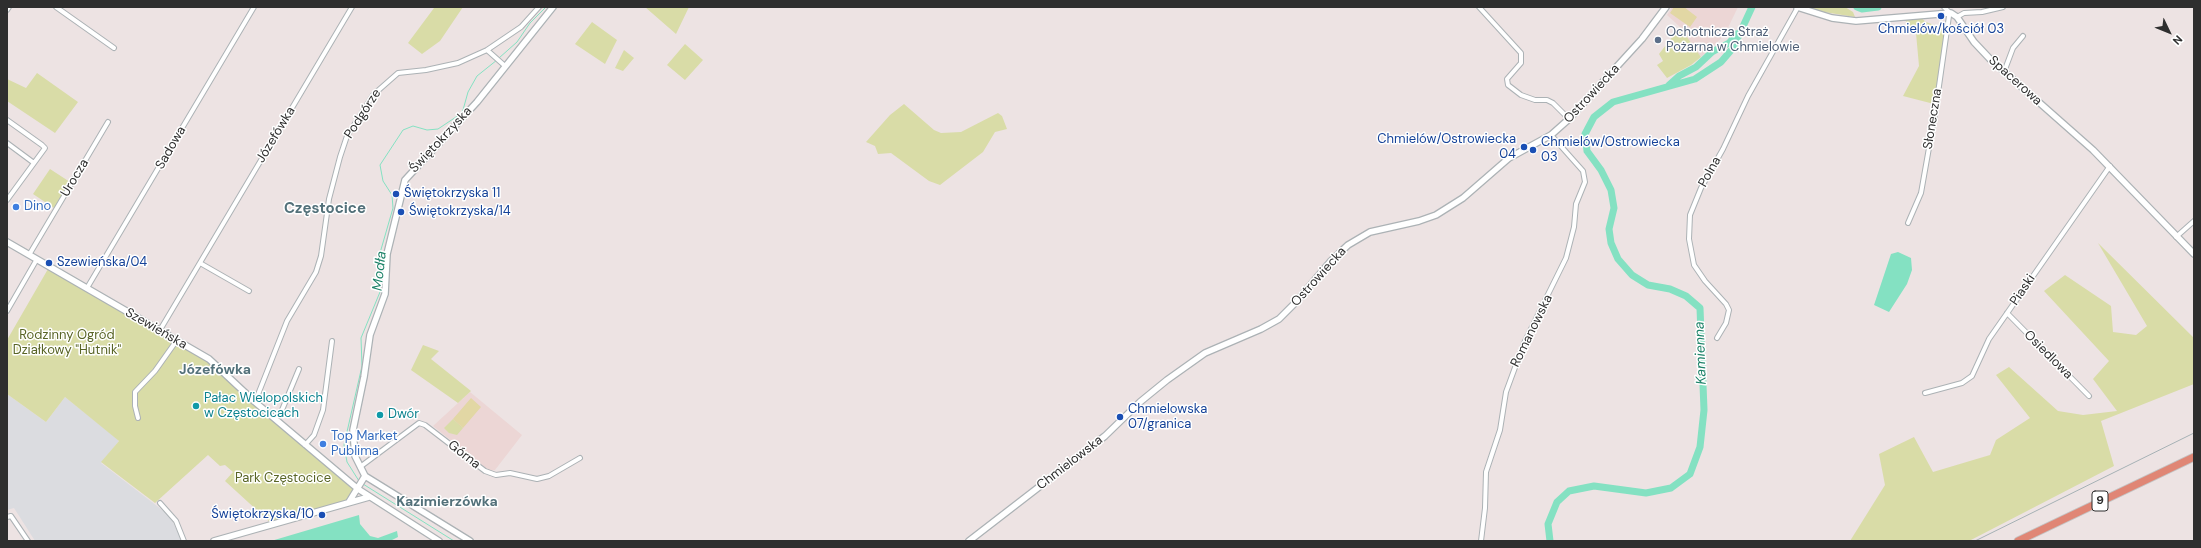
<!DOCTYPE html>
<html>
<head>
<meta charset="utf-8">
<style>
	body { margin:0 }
	#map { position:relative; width:2201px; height:548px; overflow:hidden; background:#ede3e3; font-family:"DM Sans",sans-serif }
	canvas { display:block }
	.frame { position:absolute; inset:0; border:8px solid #2e2e2e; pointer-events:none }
	.north { position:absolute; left:2149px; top:12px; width:40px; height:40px; -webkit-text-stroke:3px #fff; paint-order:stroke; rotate:133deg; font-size:11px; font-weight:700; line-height:16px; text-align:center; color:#2e2e2e }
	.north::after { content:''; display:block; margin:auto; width:14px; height:18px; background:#2e2e2e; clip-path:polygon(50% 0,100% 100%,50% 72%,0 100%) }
</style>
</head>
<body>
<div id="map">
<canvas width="2201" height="548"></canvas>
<div class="frame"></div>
<div class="north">N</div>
</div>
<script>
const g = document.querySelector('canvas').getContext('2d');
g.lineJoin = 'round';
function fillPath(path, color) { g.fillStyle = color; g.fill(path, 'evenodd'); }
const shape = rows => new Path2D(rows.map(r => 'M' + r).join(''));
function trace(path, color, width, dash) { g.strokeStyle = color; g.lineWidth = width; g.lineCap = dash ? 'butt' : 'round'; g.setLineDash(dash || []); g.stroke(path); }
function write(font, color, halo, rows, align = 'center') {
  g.font = font + ' "DM Sans",sans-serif'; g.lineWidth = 3; g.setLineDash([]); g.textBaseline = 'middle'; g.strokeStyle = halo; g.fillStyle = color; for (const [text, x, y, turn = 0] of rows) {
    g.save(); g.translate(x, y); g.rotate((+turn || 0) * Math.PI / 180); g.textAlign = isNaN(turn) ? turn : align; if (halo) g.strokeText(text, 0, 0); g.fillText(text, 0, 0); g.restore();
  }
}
const industrial = shape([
	[7,394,46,422,65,397,115,437,119,441,101,463,170,516,182,541,35,541,14,508,7,510]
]);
const education = shape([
	[1672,7,1738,7,1724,36,1701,57,1680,27,1667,15],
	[470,392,522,435,495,470,489,471,433,426]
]);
const green = shape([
	[432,7,463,7,440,41,422,54,408,43,434,8],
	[645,7,689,7,676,34],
	[1806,7,1845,7,1853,12,1855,17,1824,12],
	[1920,17,1926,22,1945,29,1934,104,1903,96,1919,66,1916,33,1904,19],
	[592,22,617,40,605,64,575,44],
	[1680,27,1701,57,1691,65,1667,78,1657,65,1663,61,1659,54],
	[685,44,703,60,685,80,667,65],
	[624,50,634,58,623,71,615,68],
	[37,73,78,102,55,133,7,101,7,79,26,88],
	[904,104,934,130,941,133,961,132,998,113,1002,116,1007,129,995,132,983,152,940,185,929,181,891,153,878,154,875,146,866,142,890,115],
	[50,169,70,182,54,208,33,194],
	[2098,243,2194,338,2194,384,2101,421,2114,466,1969,541,1850,541,1885,485,1879,454,1914,437,1933,472,1990,455,1996,440,2030,418,1996,375,2009,367,2058,411,2083,415,2117,411,2093,379,2109,361,2044,291,2065,275,2111,306,2113,332,2136,335,2147,326],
	[48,269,174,342,155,371,177,340,209,359,358,489,349,502,272,524,225,481,233,472,225,465,220,466,208,455,155,503,101,462,119,441,65,397,46,422,7,394,7,340],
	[423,345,439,351,431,359,471,391,458,403,411,370],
	[453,419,463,428,457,435,449,433,444,428]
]);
const pitch = shape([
	[1674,7,1684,7,1697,17,1690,27,1670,13],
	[471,398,481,407,463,428,453,419]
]);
const water = shape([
	[1898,252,1911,258,1912,270,1907,284,1889,312,1874,305,1891,254],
	[359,515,360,524,370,536,378,538,397,531,398,537,390,541,271,541]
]);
const stream = shape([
	[499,58,517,42,530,23,546,7],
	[359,481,347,462,344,445,362,366,361,338,380,292,380,253,393,208,392,195,383,181,380,165,403,130,413,126,427,130,438,129,459,115,463,110,468,92,477,76,497,60],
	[363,484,454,541]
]);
const river = shape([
	[1857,7,1862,9,1878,7],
	[1669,85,1679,76,1696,67,1712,52,1729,43,1737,34],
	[1550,541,1548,524,1557,502,1569,491,1594,486,1646,493,1671,488,1690,474,1700,447,1704,410,1700,308,1686,296,1670,289,1648,285,1632,275,1618,259,1611,243,1609,229,1614,208,1611,190,1601,170,1587,151,1585,134,1594,117,1613,102,1695,79,1721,62,1733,48,1752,7]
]);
const minor = shape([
	[56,7,114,48],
	[1479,7,1521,53,1521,63,1507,79,1508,85,1521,95,1535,100,1547,100,1553,103,1569,119],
	[7,10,9,7],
	[1957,17,1964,13,1982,12,2003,7],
	[487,50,505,66],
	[2004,72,2013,48,2023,36],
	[7,120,42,145,45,148,7,200],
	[7,143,34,163],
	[1908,223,1921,193,1935,114,1949,16,1949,12,1944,7],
	[2176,237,2194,221],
	[29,255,108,122],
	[200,263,249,291],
	[87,288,254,7],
	[7,311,37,259],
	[2007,313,2089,396],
	[160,330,352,7],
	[1717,338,1726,323,1729,310,1726,304,1705,281,1694,265,1689,239,1690,215,1701,188,1723,149,1748,96,1798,7],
	[1925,393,1962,383,1972,376,1989,339,2110,166],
	[255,402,287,321,316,272,321,256,329,199,340,157,347,136,373,95,398,73,426,70,458,63,487,50,521,27,539,7],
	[138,418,135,406,135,392,155,371,177,340],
	[275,419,282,410,299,369],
	[305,445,314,435,323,410,332,341],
	[360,467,419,423,425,425,485,471,496,475,510,473,537,479,549,476,580,458],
	[160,503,176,521,184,541],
	[7,517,11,516,28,541],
	[1481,541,1485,508,1486,472,1500,430,1506,392,1524,343,1566,258,1574,227,1576,204,1585,182,1583,171,1551,135]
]);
const tertiary = shape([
	[1797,7,1832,18,1856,21,1951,13,1957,17,1974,42,1990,59,2093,150,2194,254],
	[7,242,209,359,255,402,358,489,439,541],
	[365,476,355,456,353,430,364,377,370,335,385,294,387,254,405,180,477,102,553,7],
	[365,476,470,541],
	[349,502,365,476],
	[214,541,369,497],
	[969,541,1105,436,1140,402,1167,380,1205,353,1261,329,1279,319,1296,302,1330,262,1348,245,1370,232,1419,221,1436,215,1463,198,1509,158,1551,135,1569,119,1642,39,1666,7]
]);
const primary = shape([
	[2018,541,2194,457]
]);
const rail = shape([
	[1975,541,2194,433]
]);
const markers = [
	[1941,16,4,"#1a4fb4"],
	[1658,40,4,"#5c6f8a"],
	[1524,147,4,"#1a4fb4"],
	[1533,150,4,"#1a4fb4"],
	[396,194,4,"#1a4fb4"],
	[16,207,4,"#3f7fe0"],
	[401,212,4,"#1a4fb4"],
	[49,263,4,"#1a4fb4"],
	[196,406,4,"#0f9aa8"],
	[380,415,4,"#0f9aa8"],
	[1120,417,4,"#1a4fb4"],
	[323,444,4,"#3f7fe0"],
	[322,515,4,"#1a4fb4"]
];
const shields = [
	[2100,501,16]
];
const shieldNames = [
	["9",2100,501]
];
const transitNames = [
	["Chmielów/kościół 03",1941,30,"center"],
	["Chmielów/Ostrowiecka",1516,140,"right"],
	["04",1516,155,"right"],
	["Chmielów/Ostrowiecka",1541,143],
	["03",1541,158],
	["Świętokrzyska 11",404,194],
	["Świętokrzyska/14",409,212],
	["Szewieńska/04",57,263],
	["Chmielowska",1128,410],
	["07/granica",1128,425],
	["Świętokrzyska/10",314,515,"right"]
];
const serviceNames = [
	["Ochotnicza Straż",1666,33],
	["Pożarna w Chmielowie",1666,48]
];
const streetNames = [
	["Spacerowa",2015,81,42],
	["Ostrowiecka",1592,94,-47],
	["Podgórze",363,114,-57],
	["Słoneczna",1933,119,-81],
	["Józefówka",276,135,-59],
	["Świętokrzyska",441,140,-47],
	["Sadowa",171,148,-60],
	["Polna",1710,172,-61],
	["Urocza",75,178,-59],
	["Ostrowiecka",1319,277,-48],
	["Piaski",2023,290,-56],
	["Szewieńska",156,329,30],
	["Romanowska",1532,331,-64],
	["Osiedlowa",2048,355,45],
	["Górna",464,455,38],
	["Chmielowska",1070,463,-38]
];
const shopNames = [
	["Dino",24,207],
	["Top Market",331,437],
	["Publima",331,452]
];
const parkNames = [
	["Rodzinny Ogród",67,336],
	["Działkowy \"Hutnik\"",67,351],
	["Park Częstocice",283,479]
];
const cultureNames = [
	["Pałac Wielopolskich",204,399],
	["w Częstocicach",204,414],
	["Dwór",388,415]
];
const waterNames = [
	["Modła",380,271,-84],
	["Kamienna",1701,353,-92]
];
const neighbourhoodNames = [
	["Józefówka",215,370],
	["Kazimierzówka",447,502]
];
const quarterNames = [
	["Częstocice",325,209]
];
fillPath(industrial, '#dbdce0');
fillPath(education, '#ecd6d5');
fillPath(green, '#d9dca7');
fillPath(pitch, '#e2d7a4');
fillPath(water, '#84e1c2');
trace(stream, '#84e1c2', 1);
trace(river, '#84e1c2', 7);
trace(minor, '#acb2b5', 6);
trace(tertiary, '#acb2b5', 8);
trace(primary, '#c4c4c4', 9);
trace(minor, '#fff', 4);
trace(tertiary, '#fff', 5.5);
trace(primary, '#e08675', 7);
trace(rail, '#a6b1b5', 1);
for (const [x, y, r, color] of markers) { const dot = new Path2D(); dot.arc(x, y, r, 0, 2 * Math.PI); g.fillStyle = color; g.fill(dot); trace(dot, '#fff', 1.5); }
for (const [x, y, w] of shields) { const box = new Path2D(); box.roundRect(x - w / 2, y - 10, w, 20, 3); g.fillStyle = '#fff'; g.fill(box); trace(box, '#2e2e2e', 1); }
write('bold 12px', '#2e2e2e', null, shieldNames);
write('13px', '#164399', '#fff', transitNames, 'left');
write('13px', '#4e5e75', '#fff', serviceNames, 'left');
write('13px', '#2e2e2e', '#fff', streetNames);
write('13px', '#366cbe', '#fff', shopNames, 'left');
write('13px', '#586425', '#fff', parkNames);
write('13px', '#0d838f', '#fff', cultureNames, 'left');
write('italic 14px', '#1e8369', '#fff', waterNames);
write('bold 14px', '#53717a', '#fff', neighbourhoodNames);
write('bold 15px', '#53717a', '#fff', quarterNames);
</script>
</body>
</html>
